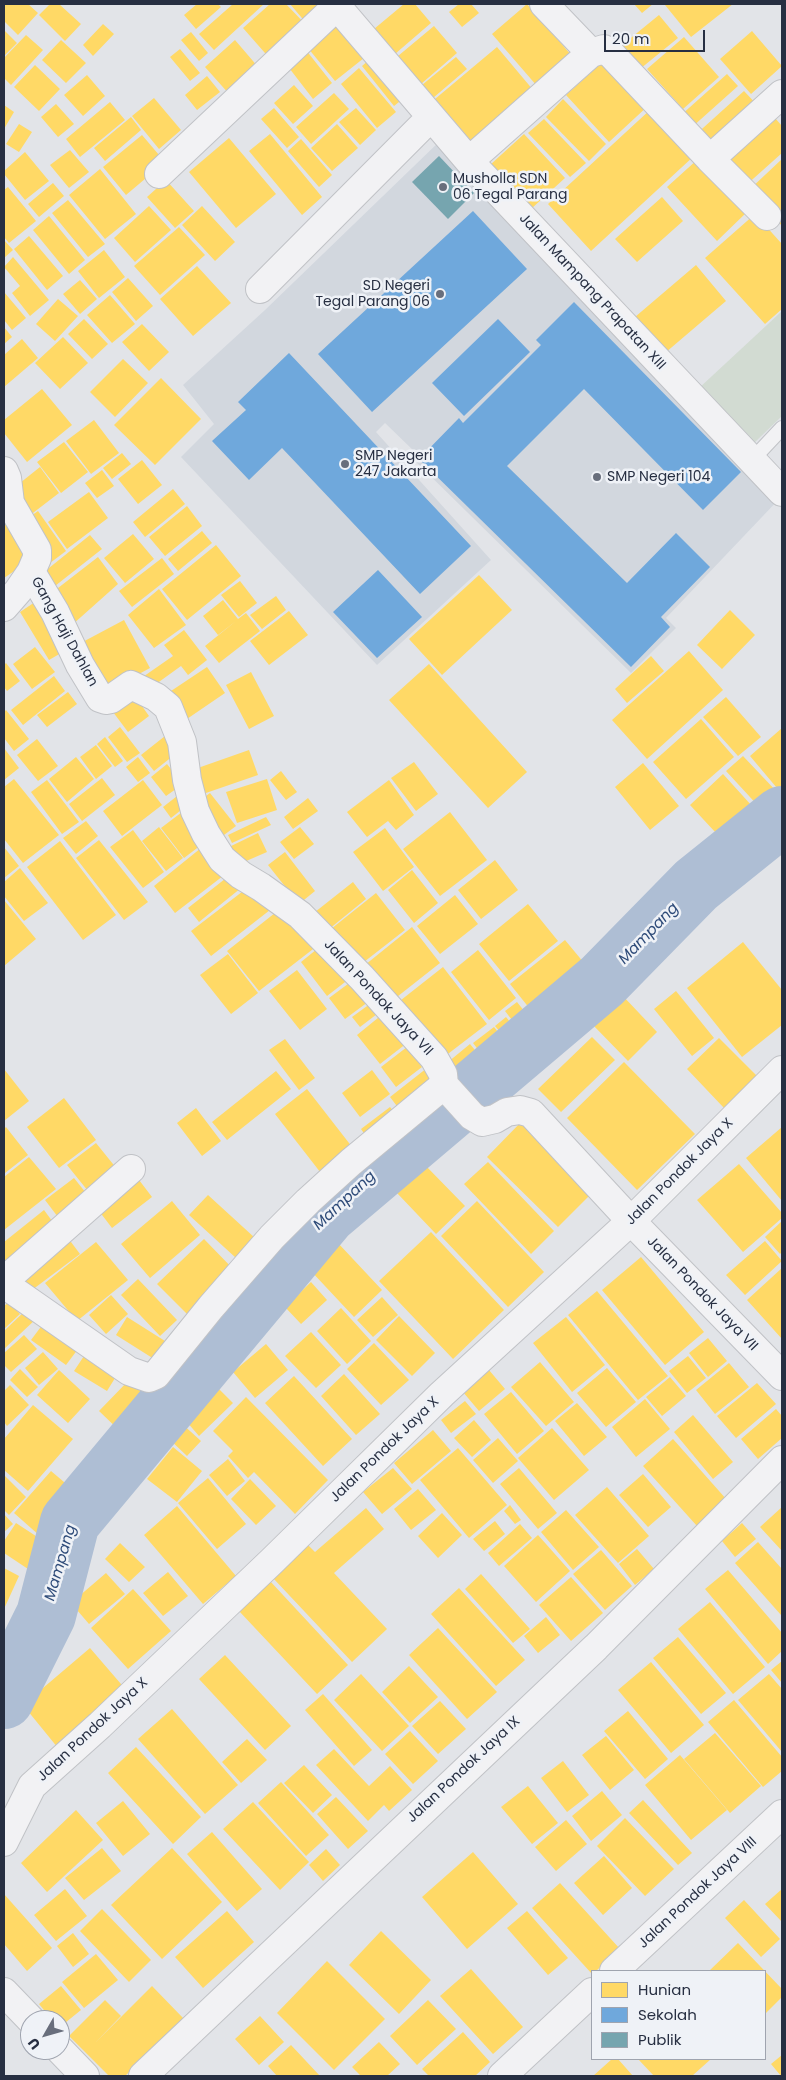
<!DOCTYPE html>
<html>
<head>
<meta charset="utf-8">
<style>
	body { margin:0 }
	#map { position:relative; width:786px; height:2080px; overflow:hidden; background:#e2e4e8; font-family:Poppins,sans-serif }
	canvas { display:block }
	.frame { position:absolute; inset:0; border:5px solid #272f42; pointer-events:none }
	.legend { position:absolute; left:591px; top:1970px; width:175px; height:90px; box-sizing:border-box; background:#eff2f7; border:1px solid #9fa4af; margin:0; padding:6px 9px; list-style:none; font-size:15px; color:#272f42 }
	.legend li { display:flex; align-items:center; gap:10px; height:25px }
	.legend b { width:25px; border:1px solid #9fa4af }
	.north { position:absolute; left:20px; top:2010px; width:50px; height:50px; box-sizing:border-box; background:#eff2f7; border:1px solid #9fa4af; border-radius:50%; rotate:232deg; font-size:14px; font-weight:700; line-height:20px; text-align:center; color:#272f42 }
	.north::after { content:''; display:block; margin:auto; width:18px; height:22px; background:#686e7c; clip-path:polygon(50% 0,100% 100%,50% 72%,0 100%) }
	.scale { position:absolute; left:604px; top:30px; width:101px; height:22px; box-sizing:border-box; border:2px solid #272f42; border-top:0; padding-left:6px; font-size:15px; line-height:18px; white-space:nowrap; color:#272f42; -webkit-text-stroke:4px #eff2f7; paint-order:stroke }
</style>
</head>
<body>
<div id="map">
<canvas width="786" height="2080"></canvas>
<div class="frame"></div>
<ul class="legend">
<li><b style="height:14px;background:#ffd966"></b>Hunian</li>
<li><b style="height:14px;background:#6fa8dc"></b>Sekolah</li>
<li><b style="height:14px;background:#76a5af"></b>Publik</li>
</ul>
<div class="north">U</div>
<div class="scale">20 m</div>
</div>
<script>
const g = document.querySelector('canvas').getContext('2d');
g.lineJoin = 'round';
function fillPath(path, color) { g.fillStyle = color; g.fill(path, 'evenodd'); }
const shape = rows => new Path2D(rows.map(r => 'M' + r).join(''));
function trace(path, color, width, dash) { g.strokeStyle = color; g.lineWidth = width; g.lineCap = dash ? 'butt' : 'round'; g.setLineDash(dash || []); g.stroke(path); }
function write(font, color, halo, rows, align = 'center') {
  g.font = font + ' Poppins,sans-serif'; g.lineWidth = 5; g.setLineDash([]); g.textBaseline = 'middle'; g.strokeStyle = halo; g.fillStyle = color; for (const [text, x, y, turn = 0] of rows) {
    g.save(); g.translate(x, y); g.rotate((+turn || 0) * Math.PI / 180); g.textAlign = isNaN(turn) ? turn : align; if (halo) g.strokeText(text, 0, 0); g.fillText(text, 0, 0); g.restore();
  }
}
const built = shape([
	[442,139,781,497,666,618,676,628,631,673,411,457,415,452,385,423,376,432,491,560,377,665,181,457,214,424,183,385,265,310]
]);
const green = shape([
	[782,311,782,416,752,445,698,389]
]);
const homes = shape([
	[4,4,28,4,38,13,18,35,4,21],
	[50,4,59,4,81,24,65,41,39,15],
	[197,4,218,4,221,7,196,29,184,15],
	[233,4,264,4,214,50,199,34],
	[270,4,286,4,309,28,272,61,243,28],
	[290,4,323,4,307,24],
	[404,4,415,4,431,23,395,54,374,29],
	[459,4,471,4,479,13,462,27,449,12],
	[527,4,572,56,537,86,492,34],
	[634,4,653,4,642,13],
	[667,4,733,4,691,37,665,5],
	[337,15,369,54,335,81,303,42],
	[659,15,678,38,640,69,621,46],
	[103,24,114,34,93,56,83,45],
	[434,26,457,53,421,84,398,56],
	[4,30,17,43,4,56],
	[752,31,782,66,751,94,720,59],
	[191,32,208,53,199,61,181,40],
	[26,35,43,50,11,85,4,78,4,58],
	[684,37,719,77,683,109,647,69],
	[61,40,86,63,66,83,42,60],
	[235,40,259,68,230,95,205,67],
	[302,45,332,83,313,99,283,60],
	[497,47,539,97,478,149,435,99],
	[180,49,200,73,190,81,170,57],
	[376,54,409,94,394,106,362,66],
	[456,57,467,69,433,98,422,85],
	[607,58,649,105,609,142,566,95],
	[35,65,60,89,39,111,14,87],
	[359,68,396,112,377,128,341,84],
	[727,74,738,86,691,128,680,116],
	[87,75,105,96,83,116,64,95],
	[207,76,220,92,197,110,185,95],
	[294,85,313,106,293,124,274,103],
	[744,91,761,109,710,156,693,137],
	[334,93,349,109,311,144,296,127],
	[154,98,181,130,159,149,132,116],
	[563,99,606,144,589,161,546,117],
	[110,102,125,120,80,157,66,139],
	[56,104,74,124,58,137,41,117],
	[4,105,14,112,4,129],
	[274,108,299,137,287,148,261,119],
	[356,108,376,130,360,145,339,122],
	[651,109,694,156,591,251,548,204],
	[768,110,782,126,782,153,744,187,717,157],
	[131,117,141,130,105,161,94,148],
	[544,119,586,163,570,177,528,133],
	[19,124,32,132,19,152,6,144],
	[337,124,358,148,332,171,311,148],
	[270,134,322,197,302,215,249,151],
	[524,134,565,178,531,209,490,165],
	[142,135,165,162,126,195,103,167],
	[229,138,276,194,236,228,189,172],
	[301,139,332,175,319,187,288,151],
	[70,150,89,172,69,188,50,165],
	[25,152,49,181,25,200,4,174,4,171],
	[698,159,747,212,717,241,667,187],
	[782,159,782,226,749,190],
	[100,169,136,214,105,239,69,195],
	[166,180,194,211,175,228,147,197],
	[53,183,64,196,39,217,28,204],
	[8,187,36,221,9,243,4,237,4,190],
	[662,197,683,221,637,262,615,239],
	[68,200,105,244,88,257,52,213],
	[149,206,171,230,135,262,114,238],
	[202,206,235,242,215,261,182,225],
	[755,214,782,244,782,309,765,324,705,258],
	[49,216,85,260,69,274,33,230],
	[179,227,205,255,160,295,134,266],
	[29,236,63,276,47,290,14,249],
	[4,240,13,250,4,258],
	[104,250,125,277,99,298,78,271],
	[13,257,49,300,30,316,12,293,20,286,4,267],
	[696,265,726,301,665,353,635,317],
	[197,266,231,303,193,336,160,299],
	[128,278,153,306,136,321,112,292],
	[80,280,97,299,80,314,63,294],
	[4,292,26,318,12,330,4,320],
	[110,295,135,324,112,343,87,315],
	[58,299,78,316,55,341,36,324],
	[84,319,108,344,92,359,68,334],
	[142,324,169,352,149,371,122,342],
	[4,327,12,337,4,344],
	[63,337,88,363,60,389,35,363],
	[22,339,38,358,4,387,4,355],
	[123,359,148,383,115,417,90,392],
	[161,378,201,419,155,465,114,425],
	[42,389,72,425,27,462,4,433,4,420],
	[94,420,119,453,91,474,66,441],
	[64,442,88,472,61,493,37,462],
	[122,453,131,464,112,479,103,468],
	[142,460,162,485,138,504,118,479],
	[40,467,59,493,29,516,10,491],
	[102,470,114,486,97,498,85,483],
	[173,489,185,504,145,537,133,522],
	[89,492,108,518,67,549,48,522],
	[187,506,202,526,165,556,149,537],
	[38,511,66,551,50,563,21,523],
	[4,522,29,561,4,578],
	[202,531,212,543,178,571,168,559],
	[133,534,154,559,125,583,104,558],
	[90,535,102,549,55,586,44,572],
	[216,545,241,576,187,620,162,589],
	[98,557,118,584,72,625,49,595],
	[162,558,174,574,132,607,119,591],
	[479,575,512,610,442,675,409,639],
	[240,581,257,603,239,617,221,595],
	[159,589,186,625,154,648,128,615],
	[276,596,286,610,262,629,250,615],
	[38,600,68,649,49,660,20,612],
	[223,600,238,619,246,613,260,631,219,663,205,646,236,621,218,635,203,616],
	[730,610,755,635,722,669,697,645],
	[289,611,308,635,269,665,250,641],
	[124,620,150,668,102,694,77,645],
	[184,630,207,660,188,675,181,666,145,692,137,681,173,656,164,645],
	[35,647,55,672,32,689,13,664],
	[689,651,723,690,647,759,612,720],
	[651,656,664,671,627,703,615,689],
	[6,663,20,681,7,691,4,687,4,665],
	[429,664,527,772,488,808,389,700],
	[207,667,225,693,184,721,165,695],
	[251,672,274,716,249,729,226,685],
	[54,676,65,691,23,725,11,710],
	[68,692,77,704,47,727,37,715],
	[135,696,149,716,128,732,113,712],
	[726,697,761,737,738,756,703,717],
	[6,710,29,739,14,751,4,738,4,712],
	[701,719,734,757,686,799,653,762],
	[120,727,140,753,127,762,108,737],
	[782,728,782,794,750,756],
	[165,736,178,752,154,771,141,755],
	[105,737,123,761,115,767,97,744],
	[37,739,58,766,38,781,17,755],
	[96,745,112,766,96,779,80,757],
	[4,748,19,768,4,780],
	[249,750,258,775,203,794,195,769],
	[743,756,778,793,761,809,726,771],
	[76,757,94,779,67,802,49,779],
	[138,757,150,773,138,782,126,767],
	[414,762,438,794,416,811,391,778],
	[643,763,679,806,650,830,615,787],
	[167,764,183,784,166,796,151,777],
	[281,771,297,792,286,800,270,780],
	[723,774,762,817,729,847,690,805],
	[102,778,115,795,82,821,69,804],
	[14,779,59,835,23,863,4,839,4,787],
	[267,779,277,810,237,823,226,792],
	[47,780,79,822,62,834,31,792],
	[143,780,162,805,122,836,103,811],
	[389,780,414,815,396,830,388,821,367,837,347,812],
	[181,793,190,803,171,818,163,807],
	[210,793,236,826,220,838,194,805],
	[308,798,318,811,293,829,284,817],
	[186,809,209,839,184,858,161,828],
	[450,812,487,860,440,896,403,849],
	[266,817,271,825,232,843,228,835],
	[86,821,98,836,76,854,63,838],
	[159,827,183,858,166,871,142,841],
	[300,827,314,844,294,859,280,842],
	[385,828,414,867,383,891,353,852],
	[133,830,164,872,143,888,110,847],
	[258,833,267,852,237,865,229,847],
	[99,840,148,902,124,920,76,858],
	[60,841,116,915,83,940,27,867],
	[4,847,19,866,4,878],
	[201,848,223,876,175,913,154,886],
	[285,852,315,891,299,904,268,865],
	[495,860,518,890,481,919,458,890],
	[20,868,48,903,24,921,4,896,4,882],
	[412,870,438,903,414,923,388,890],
	[230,875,241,888,199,922,188,908],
	[353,882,366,899,323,934,310,916],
	[251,885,270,910,211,956,191,931],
	[376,893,405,930,355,969,326,933],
	[455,895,478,924,440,954,417,926],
	[4,900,36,939,4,966],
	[528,904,558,941,509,981,479,944],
	[285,905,317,946,259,991,227,951],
	[412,927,440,963,388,1004,360,969],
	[565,940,594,975,538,1019,510,984],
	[743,942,782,990,782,1025,742,1057,687,988],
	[322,945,349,979,327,996,301,962],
	[478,950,516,998,489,1020,451,972],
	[228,954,258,993,231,1014,200,975],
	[443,967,487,1024,440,1060,396,1004],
	[297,970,327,1009,300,1030,269,991],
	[356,978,372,999,345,1019,329,998],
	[676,991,714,1038,692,1056,654,1009],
	[622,995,657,1032,628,1061,592,1024],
	[374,1001,381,1011,360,1027,352,1017],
	[517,1002,537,1027,525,1037,505,1011],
	[384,1013,407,1043,380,1064,357,1035],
	[506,1017,524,1039,513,1047,495,1026],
	[494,1027,511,1048,489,1064,473,1043],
	[592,1037,615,1060,561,1112,538,1089],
	[719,1038,757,1076,724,1108,687,1069],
	[285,1039,315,1078,299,1090,269,1050],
	[470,1044,487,1065,458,1087,442,1067],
	[407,1047,422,1067,396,1087,381,1067],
	[624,1062,695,1134,637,1190,567,1118],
	[427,1068,441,1085,403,1114,390,1097],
	[4,1069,29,1101,4,1121],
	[372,1070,390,1094,360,1117,342,1093],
	[276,1071,291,1089,227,1140,212,1122],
	[307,1089,356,1152,324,1177,275,1114],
	[64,1098,96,1140,59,1168,27,1127],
	[390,1107,400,1119,370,1142,361,1129],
	[196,1108,221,1141,202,1156,177,1123],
	[524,1119,595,1190,558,1227,487,1157],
	[6,1127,28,1155,5,1173,4,1129],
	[782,1127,782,1201,746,1158],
	[96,1143,117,1169,88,1191,67,1165],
	[29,1157,56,1189,4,1230,4,1177],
	[488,1162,554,1231,531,1254,464,1184],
	[739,1164,782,1213,782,1218,743,1252,697,1200],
	[426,1166,465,1206,436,1234,397,1193],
	[136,1176,152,1197,112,1228,96,1207],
	[74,1178,90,1198,61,1221,45,1200],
	[208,1195,255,1238,236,1258,189,1215],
	[172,1201,200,1235,150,1278,121,1244],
	[477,1201,544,1272,508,1307,441,1236],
	[44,1210,58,1229,4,1266,4,1242],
	[782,1221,782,1252,780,1254,765,1237],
	[431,1232,504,1310,453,1359,379,1281],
	[65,1234,80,1254,32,1290,17,1271],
	[204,1239,237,1273,191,1318,157,1284],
	[765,1241,782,1261,745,1295,726,1275],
	[96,1242,128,1280,77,1321,45,1283],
	[338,1243,382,1290,354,1317,310,1270],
	[641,1257,704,1332,665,1365,602,1290],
	[782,1268,782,1339,747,1300],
	[138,1279,177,1320,160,1336,121,1295],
	[311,1282,327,1300,301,1324,285,1307],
	[597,1291,668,1376,638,1400,568,1315],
	[111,1295,128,1314,106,1334,89,1315],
	[382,1297,398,1315,373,1337,357,1320],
	[9,1302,20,1314,4,1329,4,1306],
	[341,1308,371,1341,347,1364,317,1331],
	[27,1309,36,1319,4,1349,4,1331],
	[399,1316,435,1353,412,1376,376,1340],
	[127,1317,165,1341,154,1359,116,1335],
	[566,1317,605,1365,572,1392,533,1343],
	[46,1320,81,1345,66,1365,31,1340],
	[311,1332,341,1365,316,1388,285,1356],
	[24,1335,37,1349,11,1372,4,1365,4,1353],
	[708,1338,727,1361,708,1377,689,1353],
	[374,1343,409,1380,381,1405,347,1369],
	[266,1344,288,1370,255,1398,233,1372],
	[88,1350,120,1370,107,1391,74,1371],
	[43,1352,58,1369,39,1385,25,1368],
	[688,1356,706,1378,687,1393,669,1371],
	[540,1362,574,1402,546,1426,511,1387],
	[729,1363,749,1387,715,1414,696,1390],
	[607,1368,636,1402,606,1427,577,1393],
	[20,1369,38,1387,27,1397,10,1380],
	[59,1370,90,1399,68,1423,37,1395],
	[489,1370,505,1389,479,1411,463,1392],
	[344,1374,380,1414,356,1435,321,1396],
	[294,1376,352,1439,323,1466,265,1403],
	[670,1377,686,1396,662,1416,646,1397],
	[129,1380,153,1403,123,1434,99,1411],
	[757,1383,776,1404,736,1438,717,1416],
	[10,1385,29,1405,7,1426,4,1422,4,1391],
	[219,1389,233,1403,199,1436,186,1421],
	[511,1392,544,1431,517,1454,484,1414],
	[246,1397,328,1480,295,1514,254,1472,248,1478,228,1456,233,1451,213,1431],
	[645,1399,670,1429,636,1457,612,1427],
	[465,1401,476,1414,451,1433,441,1420],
	[577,1403,607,1437,584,1456,555,1421],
	[33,1405,73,1439,28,1491,4,1470,4,1439],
	[776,1409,782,1416,782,1438,758,1459,741,1439],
	[693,1415,733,1462,713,1479,674,1432],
	[474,1420,491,1440,472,1457,454,1438],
	[179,1421,201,1441,187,1456,166,1436],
	[552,1428,589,1470,554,1500,518,1458],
	[433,1430,451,1451,412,1484,394,1463],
	[498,1438,518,1461,493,1483,473,1460],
	[673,1439,727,1500,697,1526,643,1466],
	[173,1447,202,1471,177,1502,147,1479],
	[458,1448,507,1505,469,1538,420,1480],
	[228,1459,245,1481,227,1496,209,1475],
	[393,1468,412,1489,382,1514,363,1492],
	[519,1468,557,1513,538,1529,500,1484],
	[51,1471,77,1493,40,1536,14,1513],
	[643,1474,671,1507,648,1527,619,1495],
	[4,1475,26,1497,9,1515,4,1510],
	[208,1478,246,1524,217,1549,178,1503],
	[250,1479,276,1506,256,1525,231,1499],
	[607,1487,649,1536,618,1563,575,1515],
	[418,1489,436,1510,411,1530,394,1509],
	[510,1505,521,1520,515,1524,504,1511],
	[177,1506,236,1576,203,1604,144,1535],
	[782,1507,782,1551,760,1527],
	[366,1508,384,1529,334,1573,387,1629,352,1662,273,1578,308,1545,315,1552],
	[566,1510,599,1547,573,1570,541,1532],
	[442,1513,462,1535,438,1558,418,1536],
	[4,1514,13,1524,4,1532],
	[495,1521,505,1534,484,1551,473,1539],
	[16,1523,45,1542,28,1569,4,1553,4,1541],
	[742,1523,756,1539,735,1557,722,1541],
	[520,1524,532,1538,499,1566,488,1553],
	[538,1535,570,1571,536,1602,504,1566],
	[758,1542,782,1569,781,1615,735,1563],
	[120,1543,145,1567,129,1582,105,1559],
	[637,1549,654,1569,635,1585,619,1564],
	[601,1550,632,1586,605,1610,573,1574],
	[4,1568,19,1576,4,1609],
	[728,1570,782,1633,782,1651,768,1664,705,1589],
	[168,1572,188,1596,163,1616,143,1593],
	[106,1573,125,1594,89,1624,71,1603],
	[481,1574,530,1629,513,1643,465,1589],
	[571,1577,603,1613,571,1641,539,1605],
	[270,1581,348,1665,317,1694,239,1611],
	[459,1588,525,1660,496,1686,431,1614],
	[133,1589,171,1631,128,1669,91,1628],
	[710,1602,765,1667,733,1694,678,1629],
	[546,1617,560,1635,538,1653,524,1636],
	[438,1628,497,1692,467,1719,409,1655],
	[678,1637,726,1693,701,1714,653,1658],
	[90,1648,127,1691,58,1748,23,1705],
	[225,1655,291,1726,265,1750,199,1679],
	[782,1661,782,1683,771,1670],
	[651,1662,704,1725,671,1753,618,1690],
	[409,1666,438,1697,410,1723,382,1692],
	[361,1674,409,1726,382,1751,334,1700],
	[769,1674,782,1689,782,1752,738,1700],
	[323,1694,372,1750,354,1766,305,1710],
	[734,1700,782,1757,782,1771,763,1787,708,1722],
	[440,1701,466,1729,438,1754,412,1726],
	[172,1709,238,1785,205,1814,138,1739],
	[628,1711,668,1759,645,1779,604,1731],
	[410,1731,438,1761,413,1784,385,1754],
	[715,1733,761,1786,730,1813,684,1759],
	[606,1736,634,1770,610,1790,582,1755],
	[247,1739,267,1760,241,1783,222,1762],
	[136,1747,201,1817,173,1844,108,1773],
	[334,1749,369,1786,390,1766,412,1790,389,1811,384,1805,368,1821,316,1765],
	[680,1755,727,1810,691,1840,645,1785],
	[563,1761,589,1795,567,1812,541,1778],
	[304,1765,332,1795,313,1813,284,1783],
	[281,1782,329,1835,306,1856,258,1803],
	[528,1786,558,1823,532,1844,501,1807],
	[602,1791,622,1815,591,1841,572,1816],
	[336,1797,368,1831,348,1849,317,1814],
	[643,1800,692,1853,678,1865,629,1813],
	[123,1801,150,1834,123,1856,96,1823],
	[253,1802,309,1862,280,1890,223,1829],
	[76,1810,103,1840,47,1892,21,1863],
	[625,1818,674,1869,645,1896,597,1846],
	[566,1820,587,1844,556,1871,535,1847],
	[212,1832,262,1889,237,1911,187,1854],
	[102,1848,121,1871,84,1900,65,1878],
	[172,1848,222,1902,162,1959,111,1905],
	[326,1849,340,1865,323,1881,309,1865],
	[473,1852,518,1904,467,1949,422,1897],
	[604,1856,632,1888,603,1915,574,1883],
	[560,1883,620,1949,596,1971,592,1971,592,1974,532,1908],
	[65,1889,87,1916,56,1941,34,1915],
	[782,1889,782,1922,765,1904],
	[4,1894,52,1948,27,1971,4,1944],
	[744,1900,780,1939,761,1957,725,1918],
	[102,1909,151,1960,129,1982,80,1931],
	[227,1911,254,1942,203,1988,175,1957],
	[527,1911,568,1958,548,1975,507,1928],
	[381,1931,431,1980,399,2014,349,1965],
	[73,1933,89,1954,73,1967,57,1946],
	[738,1943,782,1989,782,1997,765,2014,765,1971,709,1971],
	[96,1954,118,1980,84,2008,62,1982],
	[327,1961,385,2019,334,2070,277,2013],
	[471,1969,523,2027,493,2054,440,1996],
	[61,1986,81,2010,60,2027,60,2020,52,2020,39,2004],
	[152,1986,184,2019,125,2076,109,2076,69,2036,105,2000,121,2016,95,2043],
	[428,2000,456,2029,417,2065,390,2036],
	[260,2016,284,2042,259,2065,235,2039],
	[463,2032,490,2062,475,2076,429,2076,422,2069],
	[379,2042,400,2064,387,2076,361,2076,352,2067],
	[291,2045,320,2076,277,2076,268,2066],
	[782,2055,782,2076,781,2076,771,2064],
	[612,2059,618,2059,633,2076,593,2076],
	[638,2059,711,2059,692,2076,654,2076]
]);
const schools = shape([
	[473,211,527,269,372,412,318,354],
	[574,302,741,472,703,510,584,389,507,466,627,583,676,533,710,567,661,617,670,627,631,667,419,459,459,418,463,423,541,345,536,340],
	[498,319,530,352,464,416,432,383],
	[289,353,471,546,420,594,282,448,249,480,212,441,246,410,238,402],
	[378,570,422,617,377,658,333,612]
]);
const public = shape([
	[439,156,474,193,448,219,412,182]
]);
const river = shape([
	[4,1699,46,1615,70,1522,327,1214,602,981,696,885,782,816]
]);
const service = shape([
	[751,461,782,428]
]);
const minor = shape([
	[335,4,469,161],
	[544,4,591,53],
	[710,159,782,94],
	[159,174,337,6],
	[767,216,710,159,611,54,604,49,591,53,469,161,782,492],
	[260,289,431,117],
	[4,471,7,478,10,503,37,550,37,558,31,572,18,591,4,607],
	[31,572,55,612,80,665,100,698,106,700,111,699,131,685,156,697,168,707,182,742,187,780,195,811,206,834,222,859,241,875,261,887,300,915,362,978,434,1058,443,1074,444,1085,472,1116,482,1122,495,1119,507,1112,520,1110,531,1113,631,1221,782,1376],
	[4,1281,131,1169],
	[4,1284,129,1371,149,1378,156,1375,211,1307,272,1237,308,1201,351,1162,444,1085],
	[4,1842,32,1786,100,1725,272,1561,442,1394,631,1221,782,1070],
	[614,1971,782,1814],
	[143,2076,596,1647,782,1460],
	[502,2076,592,1992]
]);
const tertiary = shape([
	[4,1992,31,2020],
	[60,2050,85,2076]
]);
const markers = [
	[443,187,5,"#686e7c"],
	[440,294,5,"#686e7c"],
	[345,464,5,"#686e7c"],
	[597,477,5,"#686e7c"]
];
const poiNames = [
	["Musholla SDN",453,179],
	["06 Tegal Parang",453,195],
	["SD Negeri",430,286,"right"],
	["Tegal Parang 06",430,302,"right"],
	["SMP Negeri",355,456],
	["247 Jakarta",355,472],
	["SMP Negeri 104",607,477]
];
const streetNames = [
	["Jalan Mampang Prapatan XIII",592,292,47],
	["Gang Haji Dahlan",64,632,61],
	["Jalan Pondok Jaya VII",378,998,47],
	["Jalan Pondok Jaya X",680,1172,-45],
	["Jalan Pondok Jaya VII",702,1294,46],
	["Jalan Pondok Jaya X",385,1450,-44],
	["Jalan Pondok Jaya X",93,1730,-43],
	["Jalan Pondok Jaya IX",464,1770,-43],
	["Jalan Pondok Jaya VIII",698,1893,-43]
];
const waterNames = [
	["Mampang",649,934,-46],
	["Mampang",345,1201,-43],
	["Mampang",61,1563,-74]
];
fillPath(built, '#d2d7de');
fillPath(green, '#d2dbd2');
fillPath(homes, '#ffd966');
fillPath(schools, '#6fa8dc');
fillPath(public, '#76a5af');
trace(river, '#aebed4', 60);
trace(service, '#c0c2c6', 16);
trace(minor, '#c0c2c6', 30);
trace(tertiary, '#c0c2c6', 30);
trace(service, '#f2f2f4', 14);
trace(minor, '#f2f2f4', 28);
trace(tertiary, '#f2f2f4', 28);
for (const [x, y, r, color] of markers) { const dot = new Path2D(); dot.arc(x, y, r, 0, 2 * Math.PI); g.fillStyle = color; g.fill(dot); trace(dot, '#eff2f7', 2); }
write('14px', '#272f42', '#eff2f7', poiNames, 'left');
write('14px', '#272f42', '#eff2f7', streetNames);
write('italic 15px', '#2e4b79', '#eff2f7', waterNames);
</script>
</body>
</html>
